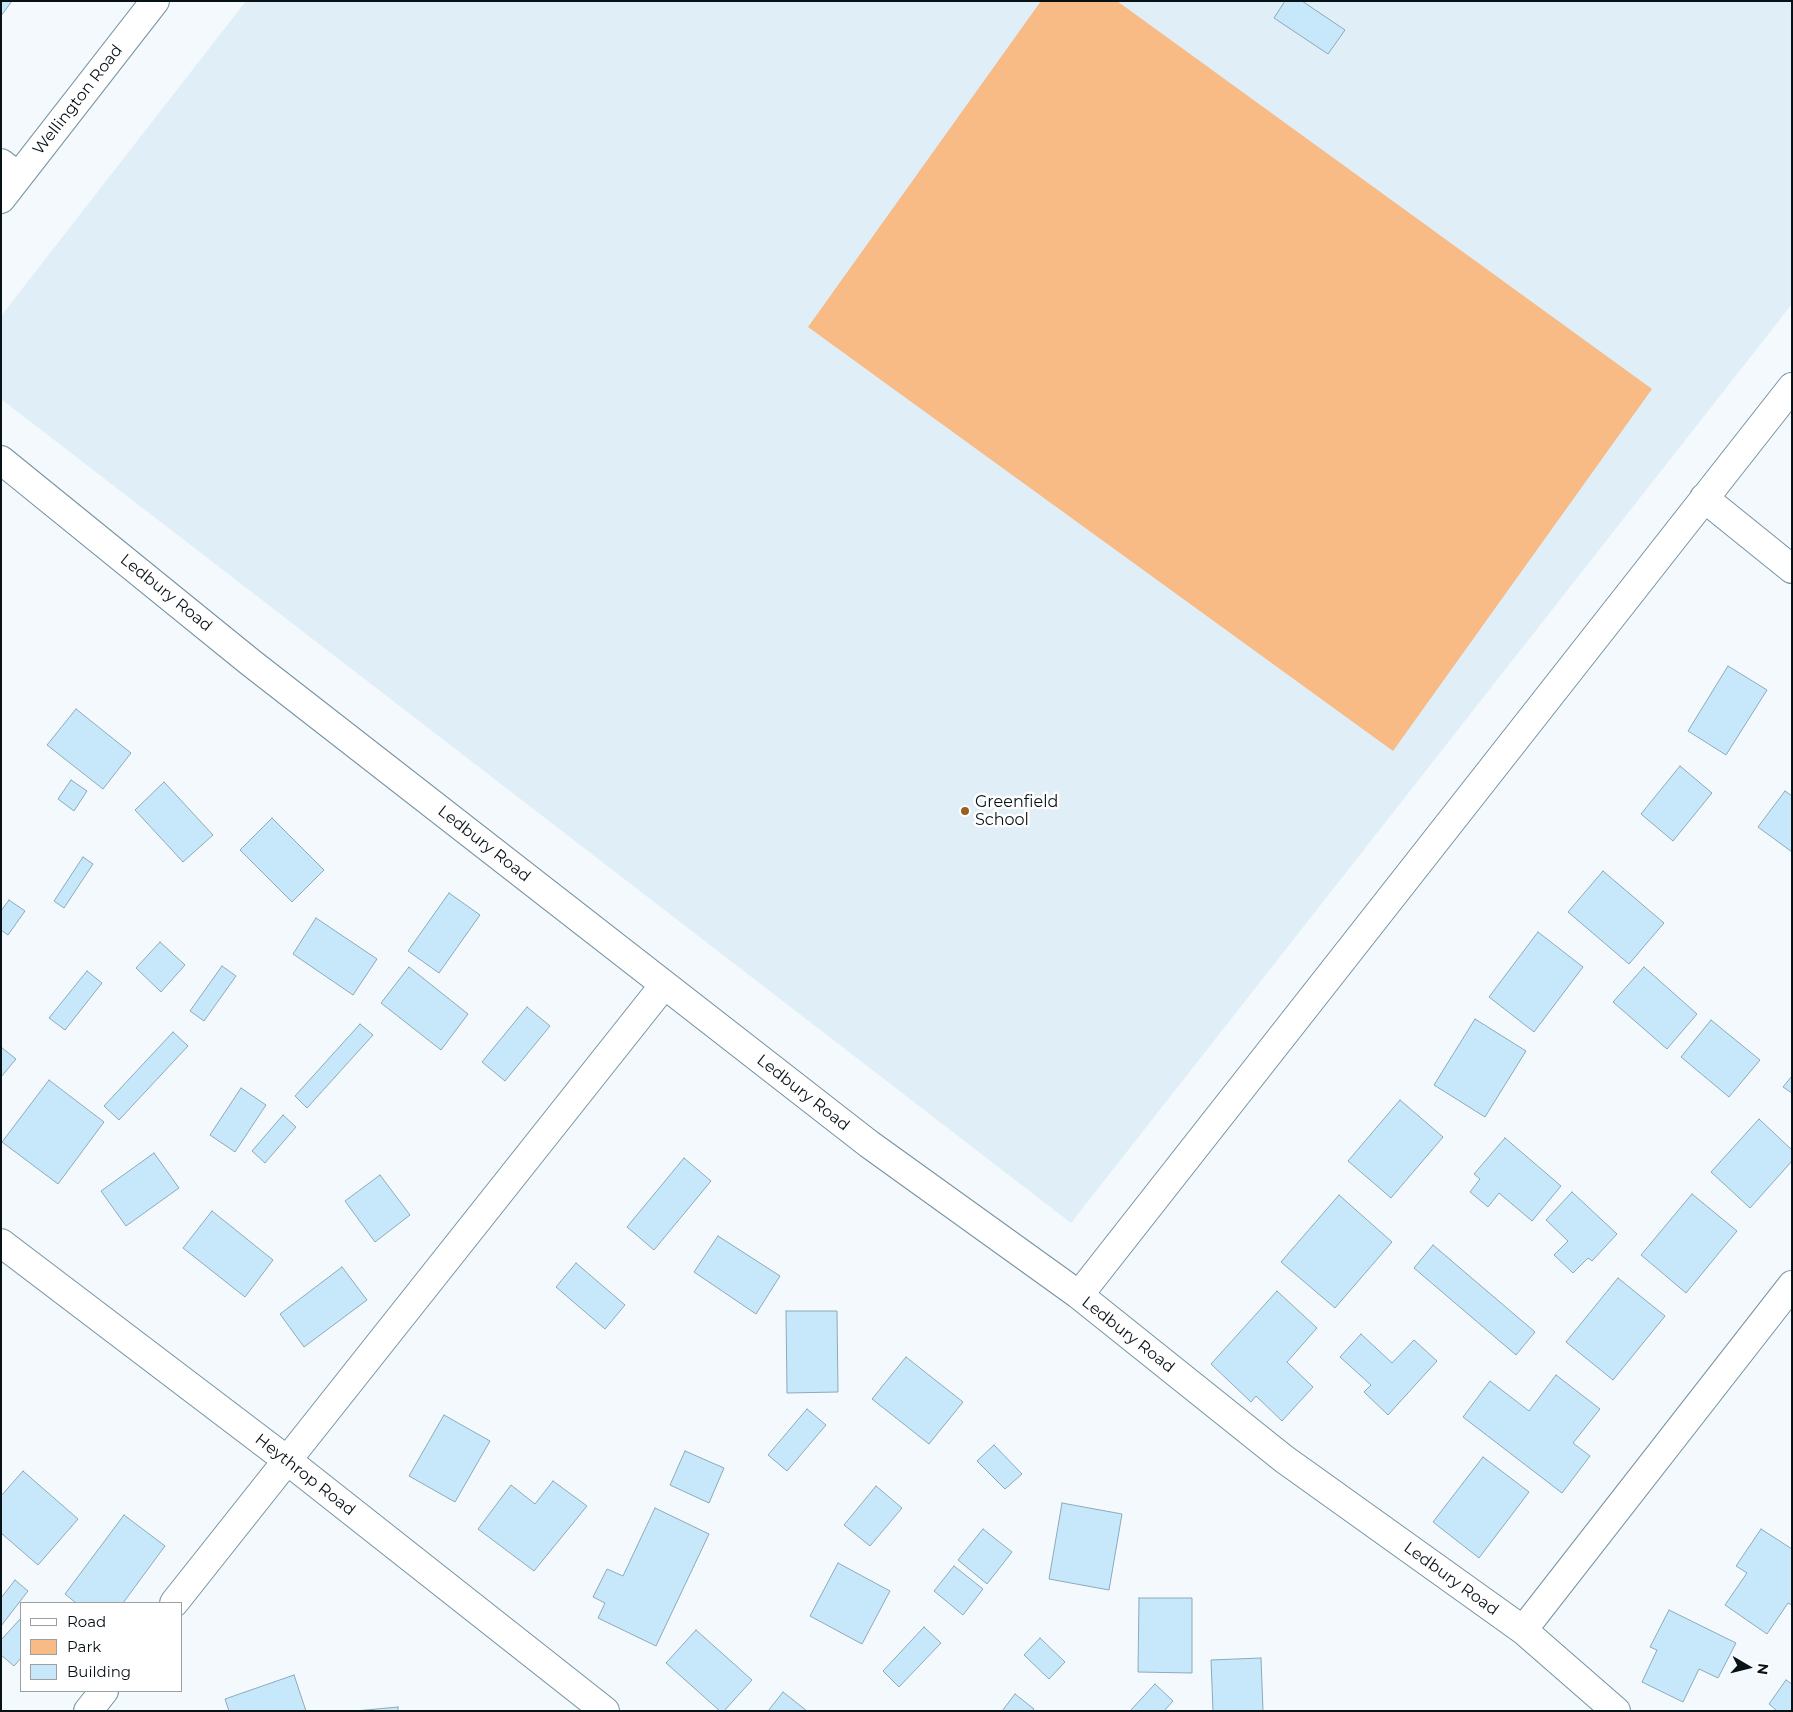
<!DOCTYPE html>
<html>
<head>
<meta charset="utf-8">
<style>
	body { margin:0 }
	#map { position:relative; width:1793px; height:1712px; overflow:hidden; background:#f3f9fd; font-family:Montserrat,sans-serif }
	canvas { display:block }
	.frame { position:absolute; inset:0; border:2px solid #071217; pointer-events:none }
	.legend { position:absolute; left:20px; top:1602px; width:162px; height:90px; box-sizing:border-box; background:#fff; border:1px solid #9ca0a2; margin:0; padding:6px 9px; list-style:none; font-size:15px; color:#071217 }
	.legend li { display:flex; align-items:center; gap:10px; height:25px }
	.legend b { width:25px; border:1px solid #9ca0a2 }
	.north { position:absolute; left:1723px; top:1642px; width:50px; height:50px; -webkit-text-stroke:4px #fff; paint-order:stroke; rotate:98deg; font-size:14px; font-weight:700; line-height:20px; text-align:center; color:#071217 }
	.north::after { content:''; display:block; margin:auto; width:18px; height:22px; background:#071217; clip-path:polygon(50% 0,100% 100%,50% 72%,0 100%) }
</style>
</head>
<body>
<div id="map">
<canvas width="1793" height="1712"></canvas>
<div class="frame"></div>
<ul class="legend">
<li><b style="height:6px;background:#fff"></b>Road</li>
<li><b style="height:14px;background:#f8bb86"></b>Park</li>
<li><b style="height:14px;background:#c7e8fa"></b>Building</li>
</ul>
<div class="north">N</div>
</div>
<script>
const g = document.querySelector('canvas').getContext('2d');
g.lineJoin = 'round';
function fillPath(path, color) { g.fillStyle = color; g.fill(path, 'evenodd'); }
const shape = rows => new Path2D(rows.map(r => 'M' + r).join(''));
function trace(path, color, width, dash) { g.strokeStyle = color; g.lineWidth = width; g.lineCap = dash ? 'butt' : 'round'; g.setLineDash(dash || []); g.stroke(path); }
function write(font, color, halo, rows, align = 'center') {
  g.font = font + ' Montserrat,sans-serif'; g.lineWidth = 5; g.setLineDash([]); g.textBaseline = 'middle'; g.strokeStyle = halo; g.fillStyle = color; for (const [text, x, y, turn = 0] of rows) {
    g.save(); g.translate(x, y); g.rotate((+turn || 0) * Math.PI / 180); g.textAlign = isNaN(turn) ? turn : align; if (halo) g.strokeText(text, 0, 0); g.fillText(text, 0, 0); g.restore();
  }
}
const built = shape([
	[246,1,1792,1,1792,304,1071,1223,1,399,1,316]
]);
const green = shape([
	[1041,1,1117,1,1652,389,1393,751,808,327]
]);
const building = shape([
	[1,1,12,1,1,16,1,1],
	[1285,1,1302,1,1345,30,1328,54,1274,18,1285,1],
	[1728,666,1767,690,1726,755,1688,731,1728,666],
	[76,709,131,753,103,789,47,745,76,709],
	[1680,766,1712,793,1673,841,1641,814,1680,766],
	[71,780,87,791,74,811,58,799,71,780],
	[164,782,213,835,183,862,135,810,164,782],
	[1785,791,1792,796,1792,852,1758,827,1785,791],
	[272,818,324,870,292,902,240,850,272,818],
	[83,857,93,864,64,908,54,901,83,857],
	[1603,871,1664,923,1629,964,1568,912,1603,871],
	[449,893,480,915,439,973,408,951,449,893],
	[9,900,25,911,8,935,1,930,1,911,9,900],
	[316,918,377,959,353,995,293,954,316,918],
	[1538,932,1583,967,1534,1032,1489,997,1538,932],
	[160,942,185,965,161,992,136,968,160,942],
	[222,966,236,976,204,1021,190,1011,222,966],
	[409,967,468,1014,441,1050,381,1003,409,967],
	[1644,967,1697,1014,1667,1049,1613,1002,1644,967],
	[87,971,102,983,65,1030,49,1018,87,971],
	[527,1007,550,1026,505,1081,482,1062,527,1007],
	[1475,1019,1526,1051,1485,1117,1434,1085,1475,1019],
	[1711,1020,1760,1060,1729,1097,1681,1057,1711,1020],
	[360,1024,373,1035,307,1108,295,1096,360,1024],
	[173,1032,188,1046,119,1120,104,1106,173,1032],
	[1,1047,16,1059,1,1077,1,1047],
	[1792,1076,1792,1093,1783,1087,1792,1076],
	[49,1080,104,1122,58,1184,2,1142,49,1080],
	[241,1088,266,1105,235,1152,210,1135,241,1088],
	[1400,1100,1443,1137,1391,1198,1348,1161,1400,1100],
	[283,1115,296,1127,265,1163,252,1151,283,1115],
	[1759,1119,1792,1150,1792,1161,1750,1208,1711,1172,1759,1119],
	[1505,1138,1561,1186,1532,1221,1499,1193,1488,1207,1470,1192,1480,1179,1474,1174,1505,1138],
	[154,1153,179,1188,126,1226,101,1191,154,1153],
	[684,1158,711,1181,654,1250,627,1227,684,1158],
	[380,1175,410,1215,375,1242,345,1201,380,1175],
	[1572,1192,1617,1234,1592,1261,1588,1258,1573,1273,1554,1255,1568,1241,1546,1220,1572,1192],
	[1692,1194,1737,1231,1686,1293,1641,1255,1692,1194],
	[1339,1195,1392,1242,1335,1308,1281,1262,1339,1195],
	[212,1211,273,1260,245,1297,183,1248,212,1211],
	[718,1236,780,1276,756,1314,694,1272,718,1236],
	[1433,1245,1535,1332,1516,1355,1414,1268,1433,1245],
	[576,1263,625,1305,605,1329,556,1287,576,1263],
	[342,1267,367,1300,304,1347,280,1314,342,1267],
	[1618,1278,1665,1316,1613,1380,1566,1342,1618,1278],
	[1277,1291,1317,1328,1287,1362,1313,1387,1282,1421,1256,1396,1251,1402,1211,1364,1277,1291],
	[786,1311,837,1311,838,1392,787,1393,786,1311],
	[1361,1334,1392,1363,1414,1340,1437,1361,1388,1415,1364,1392,1371,1385,1340,1357,1361,1334],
	[906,1357,963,1402,929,1444,872,1399,906,1357],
	[1556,1375,1600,1409,1573,1443,1590,1456,1562,1493,1463,1417,1490,1381,1529,1411,1556,1375],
	[807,1409,826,1425,787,1471,768,1455,807,1409],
	[444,1415,490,1441,455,1502,409,1476,444,1415],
	[994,1445,1022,1474,1005,1489,977,1461,994,1445],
	[685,1451,724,1468,709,1503,670,1485,685,1451],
	[1483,1457,1529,1492,1479,1558,1433,1522,1483,1457],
	[23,1471,78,1519,38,1565,1,1533,1,1496,23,1471],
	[553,1481,587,1506,534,1571,478,1529,511,1485,535,1504,553,1481],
	[876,1486,902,1508,870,1546,844,1525,876,1486],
	[1062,1503,1122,1514,1109,1590,1049,1579,1062,1503],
	[655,1508,709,1534,656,1646,598,1618,605,1603,593,1597,607,1569,623,1576,655,1508],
	[124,1515,165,1546,123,1603,76,1603,65,1594,124,1515],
	[983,1529,1012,1552,987,1584,958,1560,983,1529],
	[1761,1529,1792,1549,1792,1605,1788,1603,1767,1634,1725,1605,1747,1573,1736,1566,1761,1529],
	[838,1563,890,1591,862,1644,810,1616,838,1563],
	[954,1566,983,1589,963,1615,934,1591,954,1566],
	[15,1580,28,1591,1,1626,1,1598,15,1580],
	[1139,1598,1192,1598,1192,1673,1138,1672,1139,1598],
	[1669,1610,1736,1643,1718,1678,1699,1669,1683,1702,1642,1682,1657,1650,1650,1647,1669,1610],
	[21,1618,21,1658,14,1666,1,1655,1,1640,21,1618],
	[924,1627,941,1643,899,1687,883,1671,924,1627],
	[696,1630,752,1680,724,1711,720,1711,666,1663,696,1630],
	[1040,1638,1065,1662,1049,1679,1024,1655,1040,1638],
	[1261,1658,1263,1711,1213,1711,1211,1660,1261,1658],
	[294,1675,306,1711,229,1711,225,1699,294,1675],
	[1786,1680,1792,1684,1792,1711,1777,1711,1769,1704,1786,1680],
	[1155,1684,1173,1701,1164,1711,1130,1711,1155,1684],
	[783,1692,807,1711,768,1711,783,1692],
	[1015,1694,1034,1709,1032,1711,1002,1711,1015,1694],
	[398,1707,398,1711,355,1711,398,1707]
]);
const street = shape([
	[1,163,18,176],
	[1,460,250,662,869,1144,1079,1295,1284,1459,1523,1630,1616,1711],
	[1704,498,1792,569],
	[1,1243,288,1461,605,1711],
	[1079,1295,1792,387],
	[174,1603,664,985],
	[1523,1630,1792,1285],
	[88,1711,104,1691]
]);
const secondary = shape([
	[1,199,155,1]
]);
const markers = [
	[965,811,5,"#9a5e20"]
];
const streetNames = [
	["Wellington Road",78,100,-52],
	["Ledbury Road",166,593,39],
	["Ledbury Road",484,844,38],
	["Ledbury Road",803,1093,38],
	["Ledbury Road",1128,1335,38],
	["Heythrop Road",305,1475,38],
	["Ledbury Road",1451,1579,36]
];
const poiNames = [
	["Greenfield",975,802],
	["School",975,820]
];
fillPath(built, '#e0eef7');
fillPath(green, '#f8bb86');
fillPath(building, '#c7e8fa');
trace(building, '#8caaba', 1);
trace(street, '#7693a2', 30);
trace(secondary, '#7693a2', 30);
trace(street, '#fff', 28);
trace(secondary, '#fff', 28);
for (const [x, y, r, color] of markers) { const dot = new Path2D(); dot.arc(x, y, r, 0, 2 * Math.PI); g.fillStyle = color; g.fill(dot); trace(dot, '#fff', 2); }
write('16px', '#071217', '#fff', streetNames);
write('16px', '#071217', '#fff', poiNames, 'left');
</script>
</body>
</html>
